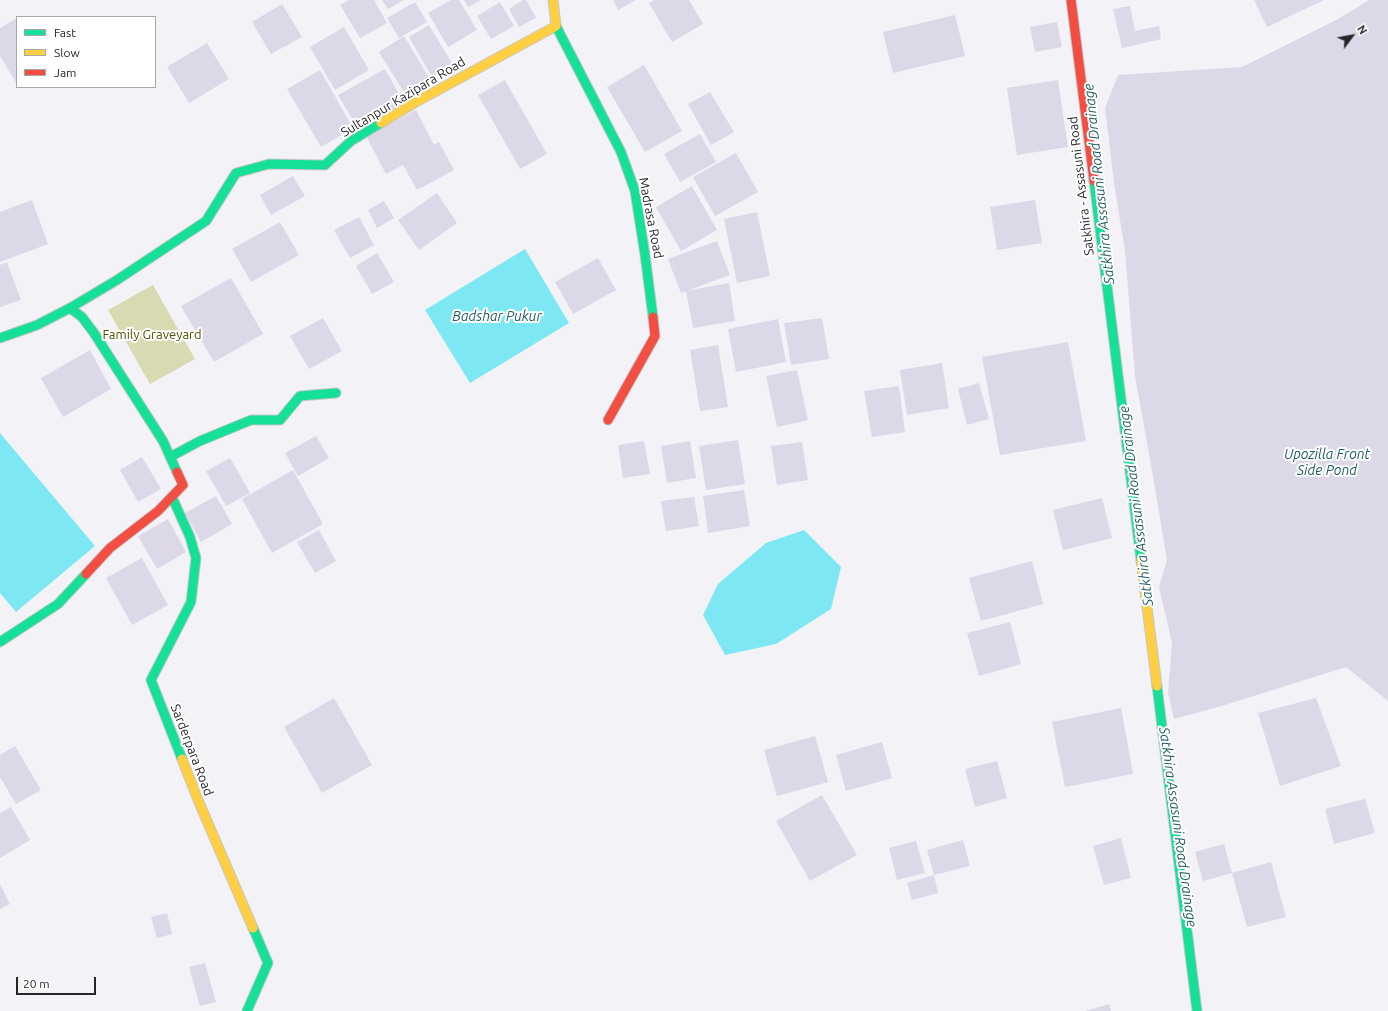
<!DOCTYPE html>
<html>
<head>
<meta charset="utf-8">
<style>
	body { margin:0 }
	#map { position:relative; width:1388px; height:1011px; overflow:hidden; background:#f3f2f7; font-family:Ubuntu,sans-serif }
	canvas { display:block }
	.legend { position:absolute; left:16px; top:16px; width:140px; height:72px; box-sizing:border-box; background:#fff; border:1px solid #a8a8a9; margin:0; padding:5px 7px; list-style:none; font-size:12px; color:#262629 }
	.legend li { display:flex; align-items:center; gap:8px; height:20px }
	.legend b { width:20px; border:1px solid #a8a8a9 }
	.north { position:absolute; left:1332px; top:16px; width:40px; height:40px; -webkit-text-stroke:3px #fff; paint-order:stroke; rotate:58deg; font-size:11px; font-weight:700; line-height:16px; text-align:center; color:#262629 }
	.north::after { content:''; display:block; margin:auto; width:14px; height:18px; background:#262629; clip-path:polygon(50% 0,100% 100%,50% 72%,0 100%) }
	.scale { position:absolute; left:16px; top:977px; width:80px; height:18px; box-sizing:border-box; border:2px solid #262629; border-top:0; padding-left:5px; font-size:12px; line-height:14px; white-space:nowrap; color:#262629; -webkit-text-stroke:3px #fff; paint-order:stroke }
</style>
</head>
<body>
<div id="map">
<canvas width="1388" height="1011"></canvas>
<ul class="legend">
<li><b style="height:5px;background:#16e098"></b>Fast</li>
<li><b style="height:5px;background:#ffcf43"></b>Slow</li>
<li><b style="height:5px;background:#f24e42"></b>Jam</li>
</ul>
<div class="north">N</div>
<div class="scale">20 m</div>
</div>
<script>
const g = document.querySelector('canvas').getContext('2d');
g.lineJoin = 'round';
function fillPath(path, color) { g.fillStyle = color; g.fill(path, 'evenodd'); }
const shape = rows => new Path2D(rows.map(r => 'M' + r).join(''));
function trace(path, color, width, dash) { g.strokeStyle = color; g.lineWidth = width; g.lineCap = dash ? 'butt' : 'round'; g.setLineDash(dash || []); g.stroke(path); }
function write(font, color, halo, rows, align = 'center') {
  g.font = font + ' Ubuntu,sans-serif'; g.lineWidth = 4; g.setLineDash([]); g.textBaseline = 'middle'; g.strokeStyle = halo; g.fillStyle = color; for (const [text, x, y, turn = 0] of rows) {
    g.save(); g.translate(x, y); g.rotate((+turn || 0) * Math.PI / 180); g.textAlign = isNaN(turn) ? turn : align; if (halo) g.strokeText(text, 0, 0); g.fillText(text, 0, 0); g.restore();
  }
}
const green = shape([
	[153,285,195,359,150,384,108,310]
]);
const water = shape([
	[525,249,569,323,470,383,425,310],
	[0,433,95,546,16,612,0,593],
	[804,530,841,567,831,609,776,644,725,655,703,615,718,584,766,543]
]);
const building = shape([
	[349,0,374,0,387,23,360,38,340,5],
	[382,0,404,0,388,9],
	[451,0,459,0,477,30,448,47,428,13],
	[464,0,481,0,468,7],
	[523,0,526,0,536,18,519,27,509,9],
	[613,0,636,0,618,10],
	[654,0,689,0,703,24,672,42,649,3],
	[1254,0,1324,0,1267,27],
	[1369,0,1388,0,1388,701,1346,667,1225,705,1174,719,1168,693,1172,643,1159,587,1167,560,1154,482,1135,376,1125,251,1114,183,1105,108,1118,75,1242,67,1340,18],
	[415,2,427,22,399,38,387,18],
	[500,2,514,26,491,39,477,16],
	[282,4,302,37,271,54,252,22],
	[1130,6,1135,31,1159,26,1161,39,1122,48,1113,9],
	[955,15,965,56,893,73,883,32],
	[17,18,17,84,0,56,0,28],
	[1057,22,1062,47,1035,52,1030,27],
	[429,25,453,65,432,77,409,37],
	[344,27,369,70,335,90,310,47],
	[404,36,430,79,405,94,379,52],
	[207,43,229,79,189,103,167,67],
	[644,65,682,131,645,152,607,87],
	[385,69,404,103,358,129,338,95],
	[320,70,353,128,321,147,287,89],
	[505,80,547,154,520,169,478,95],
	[1058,80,1068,147,1017,155,1007,88],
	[710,92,734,132,711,145,688,104],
	[416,110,434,145,439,142,454,170,417,190,403,165,386,174,366,136],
	[700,134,716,162,680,182,664,154],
	[736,153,758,192,715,216,693,177],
	[293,176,305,196,271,215,260,195],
	[692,186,717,230,681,251,656,207],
	[437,193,457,223,419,250,398,220],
	[32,200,48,244,0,262,0,212],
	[1035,200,1042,243,997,250,990,207],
	[384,201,394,218,377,228,368,210],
	[757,212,770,276,737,283,724,219],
	[359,217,374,245,350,258,334,230],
	[280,222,299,255,251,282,232,249],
	[717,241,730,275,681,293,668,259],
	[377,253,394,282,372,294,356,266],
	[598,258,616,290,573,314,555,282],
	[7,262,21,300,0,307,0,265],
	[231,278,263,334,214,362,181,306],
	[729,283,735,321,693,328,686,291],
	[323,318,342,351,309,369,290,336],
	[822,318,829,359,791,365,784,323],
	[778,319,786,362,736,372,728,329],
	[1068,342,1086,441,1000,455,982,357],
	[718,345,728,407,700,411,690,350],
	[90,350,111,389,63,417,41,378],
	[942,363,949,408,907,415,900,370],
	[797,370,808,420,777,427,766,376],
	[979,383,989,419,967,425,958,389],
	[899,386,905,432,872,437,864,391],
	[316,436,329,458,298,476,285,453],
	[738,440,745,484,706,490,699,446],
	[644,441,650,474,623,478,618,445],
	[690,441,696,478,667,483,661,446],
	[802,442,808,480,777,485,771,446],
	[142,457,161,489,138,502,120,470],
	[230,458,250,493,226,506,206,471],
	[293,470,323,524,272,553,242,499],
	[744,490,750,526,708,533,703,496],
	[216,496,232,524,201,542,185,513],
	[694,497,699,526,666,531,661,501],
	[1102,498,1112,538,1063,550,1053,510],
	[168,519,186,552,157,569,138,536],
	[319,530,336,561,315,573,297,542],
	[142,558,168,605,132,625,106,578],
	[1032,561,1043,604,981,621,969,578],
	[1010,622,1021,664,979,676,967,633],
	[334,698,372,765,322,793,284,727],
	[1316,698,1341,766,1280,786,1258,713],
	[1121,708,1133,774,1065,787,1052,722],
	[815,736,828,782,777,796,764,750],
	[882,742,892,778,846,791,836,755],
	[15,746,41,790,16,804,0,777,0,755],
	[997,761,1007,798,975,807,965,769],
	[822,795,857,855,810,881,776,821],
	[1365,799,1375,833,1334,844,1325,809],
	[11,807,30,840,0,858,0,813],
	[1121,838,1131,878,1104,885,1093,846],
	[963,840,970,866,934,875,927,850],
	[916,841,925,873,897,880,889,848],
	[1224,844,1232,873,1203,881,1195,852],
	[1271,862,1286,917,1247,927,1232,873],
	[934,875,938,893,912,900,907,883],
	[0,884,10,904,0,909],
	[167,913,172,934,157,938,151,917],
	[205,963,216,1002,200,1006,189,967],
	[1109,1004,1111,1011,1085,1011]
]);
const fast = shape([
	[556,26,621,152,635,191,645,255,653,317],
	[1094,181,1141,560],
	[70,308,117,280,206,221,236,173,269,164,325,165,351,141,381,123],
	[0,338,37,325,70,308,82,317,94,333,163,441,177,472],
	[170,457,200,441,251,420,280,420,300,396,336,393],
	[172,497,190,537,196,558,191,602,151,680,182,759],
	[0,642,58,604,86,574],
	[1157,686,1197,1011],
	[247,1011,268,963,253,928]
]);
const slow = shape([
	[381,123,416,102,556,26,553,0],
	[1141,560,1157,686],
	[182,759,198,800,253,928]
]);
const jam = shape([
	[1071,0,1094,181],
	[608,420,655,336,653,317],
	[86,574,110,548,158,511,183,485,177,472]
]);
const streetNames = [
	["Sultanpur Kazipara Road",403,97,-31],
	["Satkhira - Assasuni Road",1081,186,-97],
	["Madrasa Road",651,218,79],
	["Sarderpara Road",192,750,69]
];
const parkNames = [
	["Family Graveyard",152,335]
];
const waterNames = [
	["Satkhira Assasuni Road Drainage",1099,184,-96],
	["Badshar Pukur",497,316],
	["Upozilla Front",1327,454],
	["Side Pond",1327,470],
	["Satkhira Assasuni Road Drainage",1136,506,-97],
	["Satkhira Assasuni Road Drainage",1178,827,82]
];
fillPath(green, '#d8dab1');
fillPath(water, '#7de8f3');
fillPath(building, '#dcd8e8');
trace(fast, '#c8c7ca', 11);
trace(slow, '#c8c7ca', 11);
trace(jam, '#c8c7ca', 11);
trace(fast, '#16e098', 9);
trace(slow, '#ffcf43', 9);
trace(jam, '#f24e42', 9);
write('13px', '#262629', '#fff', streetNames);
write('13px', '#505200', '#fff', parkNames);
write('italic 14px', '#1f5d63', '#fff', waterNames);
</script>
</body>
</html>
